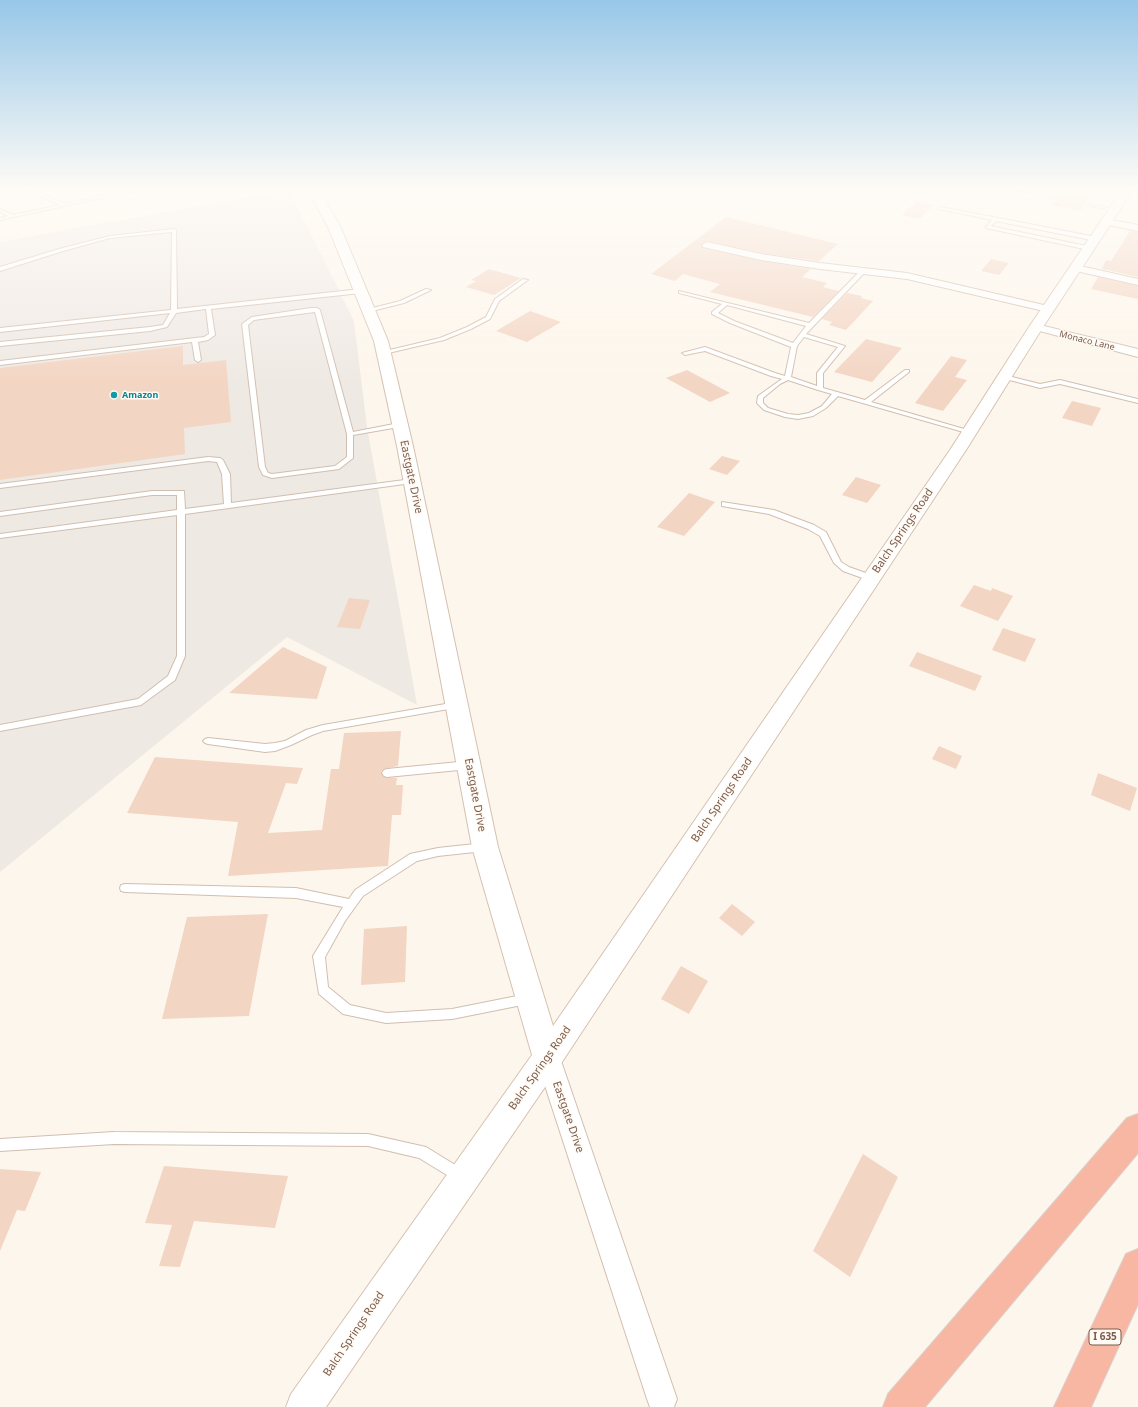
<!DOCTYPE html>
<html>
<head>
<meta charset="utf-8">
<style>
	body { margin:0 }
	canvas { display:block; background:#fdf6ec }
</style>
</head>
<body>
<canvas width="1138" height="1407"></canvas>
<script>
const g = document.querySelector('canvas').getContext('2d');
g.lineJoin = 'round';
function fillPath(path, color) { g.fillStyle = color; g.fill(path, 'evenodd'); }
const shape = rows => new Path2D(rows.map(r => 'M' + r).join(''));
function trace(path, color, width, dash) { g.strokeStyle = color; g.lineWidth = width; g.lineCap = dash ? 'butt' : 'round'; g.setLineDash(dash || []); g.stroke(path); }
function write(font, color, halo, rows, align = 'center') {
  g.font = font + ' "Noto Sans",sans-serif'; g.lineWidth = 3; g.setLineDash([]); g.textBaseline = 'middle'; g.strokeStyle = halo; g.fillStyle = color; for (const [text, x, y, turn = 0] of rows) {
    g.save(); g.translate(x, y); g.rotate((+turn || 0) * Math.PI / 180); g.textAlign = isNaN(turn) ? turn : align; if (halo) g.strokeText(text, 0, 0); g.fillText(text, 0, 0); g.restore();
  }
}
const industrial = shape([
	[289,190,354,321,367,427,417,705,287,637,0,872,0,242]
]);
const building = shape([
	[1064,189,1092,194,1086,202,1058,196],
	[1055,200,1084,206,1080,211,1051,205],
	[917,201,934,205,919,219,902,215],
	[726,217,838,244,819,261,761,253,707,241,701,245,703,248,761,261,811,269,802,277,827,283,823,287,839,291,813,317,710,292,720,284,683,274,675,281,651,274],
	[1130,231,1138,232,1138,277,1102,269,1106,260,1111,261],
	[991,259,1009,263,999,275,981,271],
	[489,269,521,278,494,295,466,287,476,281,471,280],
	[1098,277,1138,286,1138,299,1091,289],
	[847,293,862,296,861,298,873,301,846,330,829,325,832,322,822,319],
	[530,311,561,322,527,342,496,331],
	[866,339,902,348,872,382,834,372],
	[183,346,183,365,226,360,231,422,184,428,185,454,0,480,0,368],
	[951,356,967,360,955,377,967,380,943,411,915,403],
	[687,370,730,393,710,402,666,378],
	[1072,401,1101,408,1092,426,1062,418],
	[722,456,740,461,727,475,709,469],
	[856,477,881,485,867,503,842,495],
	[689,493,715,502,684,536,657,527],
	[974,585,991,591,992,588,1013,596,998,621,960,606],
	[349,598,370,600,360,629,337,627],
	[1003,628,1036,639,1025,662,992,650],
	[283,647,327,667,317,699,229,693],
	[917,652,982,676,975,691,909,666],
	[401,731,398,766,384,769,381,772,384,777,397,778,396,785,403,785,401,815,392,815,388,866,228,876,238,822,127,813,155,757,303,768,297,784,286,783,268,833,322,830,331,769,339,769,344,733],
	[939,746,962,756,956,769,932,759],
	[1098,773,1137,788,1130,811,1091,795],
	[732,904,755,922,742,936,719,918],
	[268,914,249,1016,162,1019,187,917],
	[407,926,405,982,361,985,364,929],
	[681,966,708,981,689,1014,661,999],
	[863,1154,898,1177,850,1277,813,1251],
	[164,1166,288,1176,275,1228,194,1221,180,1267,159,1266,172,1225,145,1223],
	[0,1169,41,1172,25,1211,17,1210,0,1251]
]);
const lane = shape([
	[0,187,5,187,0,189,0,187],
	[20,187,26,187,66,204,124,191,110,187,118,187,130,190,144,187,153,187,0,220,0,218,8,216,0,212,0,209,13,215,60,205,20,187],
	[1001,187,1010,187,1117,210,1115,211,1001,187],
	[941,207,1096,237,1099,239,1096,241,996,221,991,226,1091,247,1092,248,1089,250,986,228,986,227,992,220,939,209,939,208,941,207],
	[174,229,176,230,177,309,361,289,364,291,361,293,211,309,215,335,208,340,198,342,201,360,198,362,195,360,192,342,0,365,0,361,204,337,209,334,206,309,176,313,167,327,150,331,0,346,0,342,150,327,163,325,170,313,0,332,0,328,171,310,172,232,110,238,63,251,0,271,0,267,59,249,110,236,174,229],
	[862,269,867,270,806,334,845,346,823,373,823,388,865,400,905,370,909,370,909,372,871,402,971,431,971,433,967,433,838,396,826,408,813,416,798,419,785,417,764,410,757,403,758,396,782,379,771,376,705,351,685,355,682,353,705,347,775,373,785,376,791,347,730,323,712,314,712,312,722,304,679,293,679,291,809,323,862,269],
	[727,305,806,326,793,343,734,321,718,313,727,305],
	[804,337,838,347,817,373,817,386,791,377,797,346,804,337],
	[788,380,818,390,832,394,822,406,809,413,798,415,788,414,768,408,763,403,763,398,780,384,788,380],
	[523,279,528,280,499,301,490,319,471,329,444,340,384,354,381,352,440,338,467,327,486,317,495,299,523,279],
	[426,289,431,290,404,303,368,312,365,310,400,301,426,289],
	[311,308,317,308,320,310,353,432,399,423,402,425,399,427,353,435,353,458,339,469,272,478,263,475,259,467,242,324,252,317,311,308],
	[315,312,347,434,347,457,335,466,272,474,268,473,265,467,248,325,254,320,261,319,315,312],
	[1004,375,1040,384,1060,380,1138,399,1138,403,1060,384,1040,388,1002,378,1001,377,1004,375],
	[208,457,220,458,223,460,230,474,231,503,412,479,416,481,412,483,185,514,185,656,175,680,141,705,0,731,0,725,138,699,168,676,177,656,177,515,0,538,0,534,177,510,177,495,152,495,0,516,0,512,152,491,184,491,185,509,224,504,222,474,217,462,208,461,0,488,0,484,208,457],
	[722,502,774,510,814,525,826,532,841,562,849,567,874,576,875,578,871,581,843,571,834,563,820,536,808,529,769,514,722,506,722,502],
	[457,702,462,705,460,707,323,731,312,735,291,745,275,751,265,752,208,744,205,743,203,741,205,739,208,738,265,744,275,743,285,741,306,730,323,725,457,702],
	[469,761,472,762,474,765,472,768,469,769,387,777,384,776,382,773,384,770,387,769,469,761],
	[484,843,488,844,489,847,488,850,484,851,438,856,417,861,363,896,345,921,325,957,328,987,350,1005,386,1013,452,1009,527,994,531,995,533,999,531,1003,527,1004,452,1019,386,1023,343,1014,319,994,313,956,343,907,296,898,125,892,121,891,120,888,121,885,125,884,296,888,349,899,355,890,410,854,438,848,484,843],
	[114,1132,368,1134,426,1147,465,1171,467,1176,465,1181,460,1183,419,1158,368,1146,114,1144,0,1151,0,1139,114,1132]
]);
const street = shape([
	[1107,219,1138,225,1138,231,1104,224,1102,222,1104,220,1107,219],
	[707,242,761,254,820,263,907,273,1048,306,1054,309,1048,312,907,279,820,269,761,260,703,247,702,245,707,242],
	[1076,265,1138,279,1138,285,1072,270,1071,268,1076,265],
	[1036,324,1138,349,1138,357,1032,329,1030,327,1032,325,1036,324],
	[548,1046,557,1050,560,1058,677,1399,674,1407,650,1407,647,1399,536,1058,539,1050,548,1046]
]);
const secondary = shape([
	[306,187,318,187,340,226,388,341,413,446,498,847,553,1026,950,450,1029,327,1124,187,1135,187,1043,327,966,450,558,1068,326,1407,286,1407,291,1394,532,1055,472,847,397,446,374,341,328,227,306,187]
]);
const highway = shape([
	[1138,1114,1138,1153,925,1407,883,1407,888,1394,1127,1118,1138,1114],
	[1138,1249,1138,1304,1091,1407,1054,1407,1126,1254,1138,1249]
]);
const markers = [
	[114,395,4,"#0f9aa8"]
];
const farStreetnames = [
	["Monaco Lane",1087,341,14]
];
const farCulturenames = [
	["Amazon",122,395]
];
const shields = [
	[1105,1337,32]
];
const shieldNames = [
	["I 635",1105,1337]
];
const streetNames = [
	["Eastgate Drive",411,477,78],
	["Balch Springs Road",903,531,-56],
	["Eastgate Drive",475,795,79],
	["Balch Springs Road",722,800,-56],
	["Balch Springs Road",540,1068,-55],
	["Eastgate Drive",568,1117,71],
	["Balch Springs Road",354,1334,-56]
];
fillPath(industrial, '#efe9e4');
fillPath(building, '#f3d5c3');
trace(lane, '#d1beb0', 2);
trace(street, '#d1beb0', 2);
trace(secondary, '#d6c0b0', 2);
trace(highway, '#dad1cd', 2);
fillPath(lane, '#fff');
fillPath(street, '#fff');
fillPath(secondary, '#fff');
fillPath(highway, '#f7b7a3');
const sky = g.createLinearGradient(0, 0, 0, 384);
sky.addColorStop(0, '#97c7e8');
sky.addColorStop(0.49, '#fefbf6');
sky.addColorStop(1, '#fefbf600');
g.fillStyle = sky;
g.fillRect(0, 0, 1138, 384);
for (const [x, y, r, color] of markers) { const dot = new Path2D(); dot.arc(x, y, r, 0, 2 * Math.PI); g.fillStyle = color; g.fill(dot); trace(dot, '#fffaf3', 1.5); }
write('9px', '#7a5c4d', '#fffaf3', farStreetnames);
write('bold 9px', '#0d838f', '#fffaf3', farCulturenames, 'left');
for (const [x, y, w] of shields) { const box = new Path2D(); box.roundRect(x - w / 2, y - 8, w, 16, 3); g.fillStyle = '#fffaf3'; g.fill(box); trace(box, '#7a5c4d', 1); }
write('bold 10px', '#7a5c4d', null, shieldNames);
write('11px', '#7a5c4d', '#fffaf3', streetNames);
</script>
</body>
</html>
